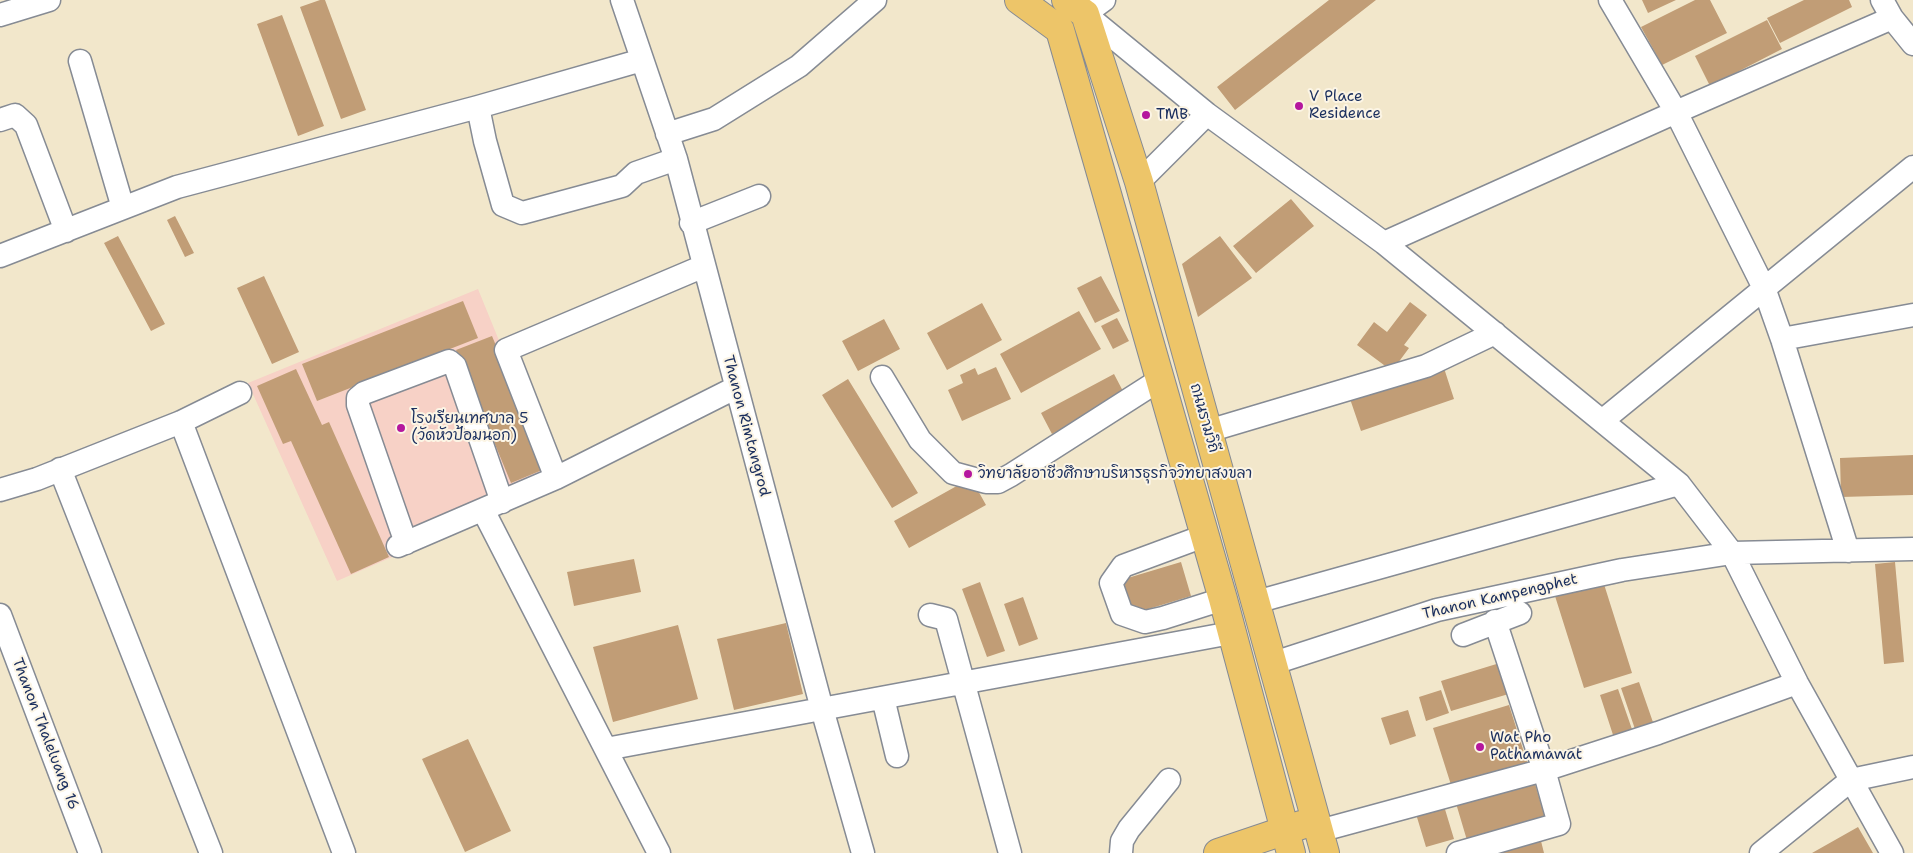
<!DOCTYPE html>
<html>
<head>
<meta charset="utf-8">
<style>
	body { margin:0 }
	canvas { display:block; background:#f2e7cb }
</style>
</head>
<body>
<canvas width="1913" height="853"></canvas>
<script>
const g = document.querySelector('canvas').getContext('2d');
g.lineJoin = 'round';
function fillPath(path, color) { g.fillStyle = color; g.fill(path, 'evenodd'); }
const shape = rows => new Path2D(rows.map(r => 'M' + r).join(''));
function trace(path, color, width, dash) { g.strokeStyle = color; g.lineWidth = width; g.lineCap = dash ? 'butt' : 'round'; g.setLineDash(dash || []); g.stroke(path); }
function write(font, color, halo, rows, align = 'center') {
  g.font = font + ' "Shantell Sans","Playpen Sans Thai",sans-serif'; g.lineWidth = 4; g.setLineDash([]); g.textBaseline = 'middle'; g.strokeStyle = halo; g.fillStyle = color; for (const [text, x, y, turn = 0] of rows) {
    g.save(); g.translate(x, y); g.rotate((+turn || 0) * Math.PI / 180); g.textAlign = isNaN(turn) ? turn : align; if (halo) g.strokeText(text, 0, 0); g.fillText(text, 0, 0); g.restore();
  }
}
const built = shape([
	[478,289,558,485,337,581,248,383]
]);
const building = shape([
	[320,0,325,0,366,110,341,119,300,7],
	[1329,0,1376,0,1235,110,1217,87],
	[1642,0,1676,0,1648,13],
	[1695,0,1710,0,1727,33,1662,65,1641,27],
	[1804,0,1849,0,1852,7,1780,43,1767,18],
	[282,15,324,126,298,136,257,24],
	[1767,20,1782,49,1710,86,1695,56],
	[1291,199,1314,226,1256,273,1233,246],
	[175,216,194,253,185,257,167,220],
	[118,236,165,324,151,331,104,243],
	[1220,236,1252,278,1198,317,1182,264],
	[264,276,299,352,272,364,237,288],
	[1101,276,1120,311,1095,323,1077,288],
	[463,301,478,338,317,401,302,364],
	[1410,302,1427,315,1404,345,1409,348,1392,371,1357,345,1374,322,1387,332],
	[982,303,1002,340,947,370,927,333],
	[1079,311,1101,349,1021,393,1000,354],
	[1117,318,1129,341,1113,349,1101,326],
	[884,319,900,349,858,371,842,341],
	[492,336,547,468,511,483,456,350],
	[1443,365,1454,399,1361,431,1349,396],
	[996,367,1011,399,962,421,948,390,963,383,960,375,975,368,978,375],
	[296,369,322,425,329,422,389,557,351,574,291,441,283,444,257,386],
	[1114,374,1125,395,1052,434,1041,413],
	[848,379,918,493,892,508,822,395],
	[1913,455,1913,495,1841,497,1840,458],
	[971,478,986,505,909,548,894,521],
	[634,559,641,592,574,606,567,572],
	[1181,562,1191,596,1132,614,1121,580],
	[1895,562,1904,662,1884,664,1875,564],
	[1603,581,1632,673,1584,688,1555,596],
	[980,582,1005,651,987,657,962,589],
	[1023,597,1038,639,1019,646,1004,604],
	[786,623,803,694,734,710,717,639],
	[678,625,698,699,613,722,593,647],
	[1503,662,1512,693,1451,711,1441,681],
	[1639,682,1655,728,1637,735,1621,688],
	[1618,689,1634,735,1615,741,1600,695],
	[1441,690,1449,713,1426,721,1419,697],
	[1509,705,1528,765,1452,788,1433,728],
	[1408,710,1416,736,1390,745,1381,718],
	[468,739,511,831,465,852,422,759],
	[1533,777,1547,824,1469,847,1455,800],
	[1444,806,1454,839,1426,847,1416,814],
	[1858,827,1873,853,1812,853],
	[1541,841,1544,853,1501,853,1501,852]
]);
const minor = shape([
	[622,0,676,159,822,709,863,853],
	[1104,0,1085,14,1207,114,1384,243,1679,484,1732,553,1797,683,1892,853],
	[1610,0,1676,112,1764,288,1782,339,1848,551],
	[1882,0,1892,18,1913,44],
	[0,15,49,0],
	[80,61,123,208],
	[478,107,485,141,503,205,522,213,622,186,636,173,676,159],
	[0,120,15,115,26,125,66,231],
	[667,134,714,119,799,66,875,0],
	[1139,182,1207,114],
	[691,223,759,196],
	[1384,243,1676,112,1892,18],
	[0,256,177,187,478,107,642,60],
	[1782,339,1913,315],
	[882,377,920,440,953,473,986,482,998,482,1011,475,1161,379],
	[1602,421,1913,167],
	[181,422,344,853],
	[1208,431,1426,366,1495,333],
	[60,469,211,853],
	[556,478,506,350,704,266],
	[0,490,37,479,181,422,240,393],
	[483,510,659,853],
	[1204,536,1123,566,1111,583,1122,614,1145,622,1163,618,1223,599],
	[406,543,358,405,358,398,364,393,449,361,455,366,502,502],
	[398,546,556,478,735,388],
	[1256,602,1679,484],
	[0,615,90,853],
	[930,615,946,619,1010,853],
	[1463,635,1520,613],
	[1274,663,1437,610,1622,570,1732,553,1913,549],
	[883,698,897,756],
	[606,749,1231,633],
	[1319,831,1544,770,1658,733,1797,683],
	[1121,853,1122,841,1129,829,1169,780],
	[1458,853,1559,824,1544,770,1495,621],
	[1761,853,1851,780,1913,767]
]);
const major = shape([
	[1019,0,1060,30],
	[1066,0,1085,14],
	[1085,14,1139,182,1325,853],
	[1060,30,1223,599,1291,853],
	[1218,853,1301,825]
]);
const markers = [
	[1299,106,5,"#b5179e"],
	[1146,115,5,"#b5179e"],
	[401,428,5,"#b5179e"],
	[968,474,5,"#b5179e"],
	[1480,747,5,"#b5179e"]
];
const poiNames = [
	["V Place",1309,97],
	["Residence",1309,114],
	["TMB",1156,115],
	["โรงเรียนเทศบาล 5",411,419],
	["(วัดหัวป้อมนอก)",411,436],
	["วิทยาลัยอาชีวศึกษาบริหารธุรกิจวิทยาสงขลา",978,474],
	["Wat Pho",1490,738],
	["Pathamawat",1490,755]
];
const streetNames = [
	["ถนนรามวิถี",1204,418,74],
	["Thanon Rimtangrod",746,426,75],
	["Thanon Kampengphet",1500,597,-13],
	["Thanon Thaleluang 16",45,734,69]
];
fillPath(built, '#f7d1c6');
fillPath(building, '#c19d76');
trace(minor, '#868b94', 25);
trace(major, '#868b94', 30);
trace(minor, '#fff', 22);
trace(major, '#edc569', 28);
for (const [x, y, r, color] of markers) { const dot = new Path2D(); dot.arc(x, y, r, 0, 2 * Math.PI); g.fillStyle = color; g.fill(dot); trace(dot, '#fcf5e5', 2); }
write('15px', '#1b2f5e', '#fcf5e5', poiNames, 'left');
write('15px', '#1b2f5e', '#fcf5e5', streetNames);
</script>
</body>
</html>
